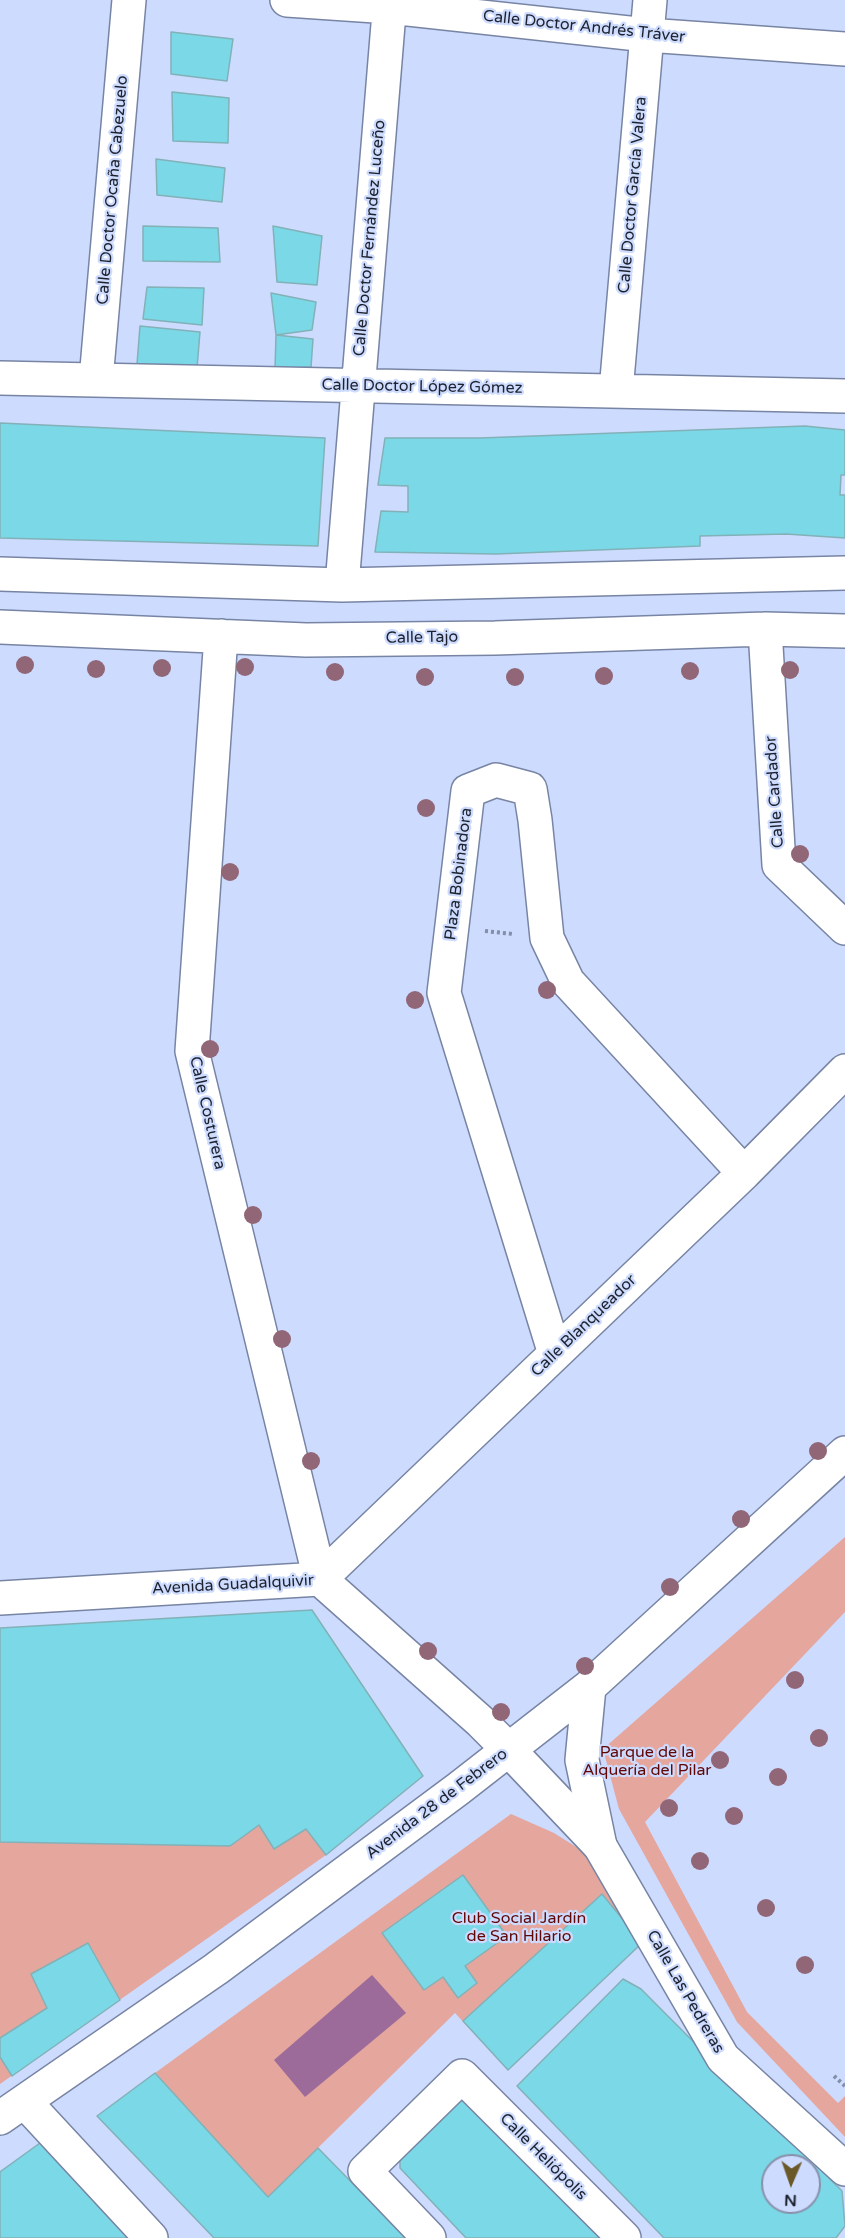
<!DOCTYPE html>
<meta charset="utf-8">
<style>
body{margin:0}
#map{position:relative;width:845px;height:2238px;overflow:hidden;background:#cddbfe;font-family:"Varela Round",sans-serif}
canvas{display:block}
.north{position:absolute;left:761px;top:2154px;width:60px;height:60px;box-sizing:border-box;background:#cddbfe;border:2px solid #8791ab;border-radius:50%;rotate:182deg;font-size:16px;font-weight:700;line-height:24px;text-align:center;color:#1d222e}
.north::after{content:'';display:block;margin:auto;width:21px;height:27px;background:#6b5827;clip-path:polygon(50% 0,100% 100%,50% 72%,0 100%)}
</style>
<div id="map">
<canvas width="845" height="2238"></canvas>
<div class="north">N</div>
</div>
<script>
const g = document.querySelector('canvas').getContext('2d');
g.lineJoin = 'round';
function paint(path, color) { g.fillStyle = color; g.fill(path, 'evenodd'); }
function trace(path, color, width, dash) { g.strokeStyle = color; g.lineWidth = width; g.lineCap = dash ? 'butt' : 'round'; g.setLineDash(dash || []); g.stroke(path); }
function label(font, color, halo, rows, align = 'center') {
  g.font = font + ' "Varela Round",sans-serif'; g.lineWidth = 4.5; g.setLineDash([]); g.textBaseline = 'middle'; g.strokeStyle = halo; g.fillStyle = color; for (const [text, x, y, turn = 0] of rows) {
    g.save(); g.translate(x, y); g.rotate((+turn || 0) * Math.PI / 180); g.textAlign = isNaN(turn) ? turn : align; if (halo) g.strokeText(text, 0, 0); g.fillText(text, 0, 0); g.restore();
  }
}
paint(new Path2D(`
 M845 1537V1612L645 1822 747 2012 838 2103 845 2096V2137L737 2022 619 1809 603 1749Z
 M511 1814 554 1833 597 1860 642 1943 508 2070 455 2013 268 2197 155 2073Z
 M259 1825 274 1849 306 1829 326 1855 0 2084V1842L229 1846Z`), '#e4a69d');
paint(new Path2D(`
 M372 1975 406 2013 305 2097 274 2060Z`), '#9c6b9a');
const building = new Path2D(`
 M171 32 233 39 227 81 171 74Z
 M172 92 229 98 228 143 173 141Z
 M156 159 225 168 222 202 157 195Z
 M143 226 218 228 220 262 143 261Z
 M273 226 322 236 317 285 277 282Z
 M147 287 204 288 202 325 143 319Z
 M271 293 316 302 312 330 276 335Z
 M140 326 200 332 197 368 137 364Z
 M276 335 313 339 311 367 275 369Z
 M0 423 325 438 318 546 0 538Z
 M805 426 845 430V475H841L840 495H845V538L786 534 700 536V546L496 554 375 552 381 511 408 512V486L378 485 385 438H480Z
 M312 1610 423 1776 326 1855 306 1829 274 1849 259 1825 230 1846 0 1842V1628Z
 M463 1875 507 1936 465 1966 477 1983 458 1998 443 1977 424 1990 382 1933Z
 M602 1894 642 1943 508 2070 463 2021Z
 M88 1943 120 2000 12 2076 0 2057V2038L47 2008 31 1974Z
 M623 1979 641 1989 842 2191 845 2226 836 2238H664L517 2086ZM773 2166H809V2202H773Z
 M155 2073 268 2197 318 2148 406 2238H214L97 2116Z
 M450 2095 472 2098 614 2238H466L400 2168V2151Z
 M40 2143 130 2238H0V2172Z`);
paint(building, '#7bd8e7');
trace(building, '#82b1b8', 1.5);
const street = new Path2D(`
 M287 0 390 7 647 35 845 49
 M0 378 845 396
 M96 380 129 0
 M616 391 650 0
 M0 574 342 585 845 573
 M342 585 390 0
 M0 627 306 640 495 638 765 629 845 631
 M765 629 779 865 845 928
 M221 636 192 1051 320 1579
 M555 1354 444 993 468 791 496 780 530 789 535 820 547 938 568 982 744 1173
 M320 1579 744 1173 845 1071
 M0 1598 320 1579 481 1722 508 1749
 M589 1687 582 1760 600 1846
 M25 2102 151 2238
 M0 2118 216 1969 458 1789 589 1687 845 1453
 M429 2238 365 2171 462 2076 624 2238`);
const secondary = new Path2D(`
 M508 1749 600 1846 723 2058 845 2169`);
trace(street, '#7784a3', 36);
trace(secondary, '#7784a3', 36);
trace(new Path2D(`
 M485 931 513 934
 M834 2076 845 2086`), '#838ea7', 4, [3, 3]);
trace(street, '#fff', 33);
trace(secondary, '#fff', 33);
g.fillStyle = '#916676';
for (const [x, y] of [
 [25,665],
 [245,667],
 [162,668],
 [96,669],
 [790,670],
 [690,671],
 [335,672],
 [604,676],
 [425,677],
 [515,677],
 [426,808],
 [800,854],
 [230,872],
 [547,990],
 [415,1000],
 [210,1049],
 [253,1215],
 [282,1339],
 [818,1451],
 [311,1461],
 [741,1519],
 [670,1587],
 [428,1651],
 [585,1666],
 [795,1680],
 [501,1712],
 [819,1738],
 [720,1760],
 [778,1777],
 [669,1808],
 [734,1816],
 [700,1861],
 [766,1908],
 [805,1965]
]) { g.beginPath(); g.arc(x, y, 9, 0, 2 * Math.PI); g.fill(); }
label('16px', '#1d222e', '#cddbfe', [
 ["Calle Doctor Andrés Tráver",584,27,6],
 ["Calle Doctor Ocaña Cabezuelo",113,190,-85],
 ["Calle Doctor García Valera",633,195,-85],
 ["Calle Doctor Fernández Luceño",370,238,-85],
 ["Calle Doctor López Gómez",422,387,1],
 ["Calle Tajo",422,638,-1],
 ["Calle Cardador",775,792,-94],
 ["Plaza Bobinadora",459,874,-83],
 ["Calle Costurera",207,1113,77],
 ["Calle Blanqueador",584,1326,-44],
 ["Avenida Guadalquivir",233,1585,-3],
 ["Avenida 28 de Febrero",437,1804,-37],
 ["Calle Las Pedreras",685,1992,60],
 ["Calle Heliópolis",543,2157,45]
]);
label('16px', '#600706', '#cddbfe', [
 ["Parque de la",647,1753],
 ["Alquería del Pilar",647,1771],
 ["Club Social Jardín",519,1919],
 ["de San Hilario",519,1937]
]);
</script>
